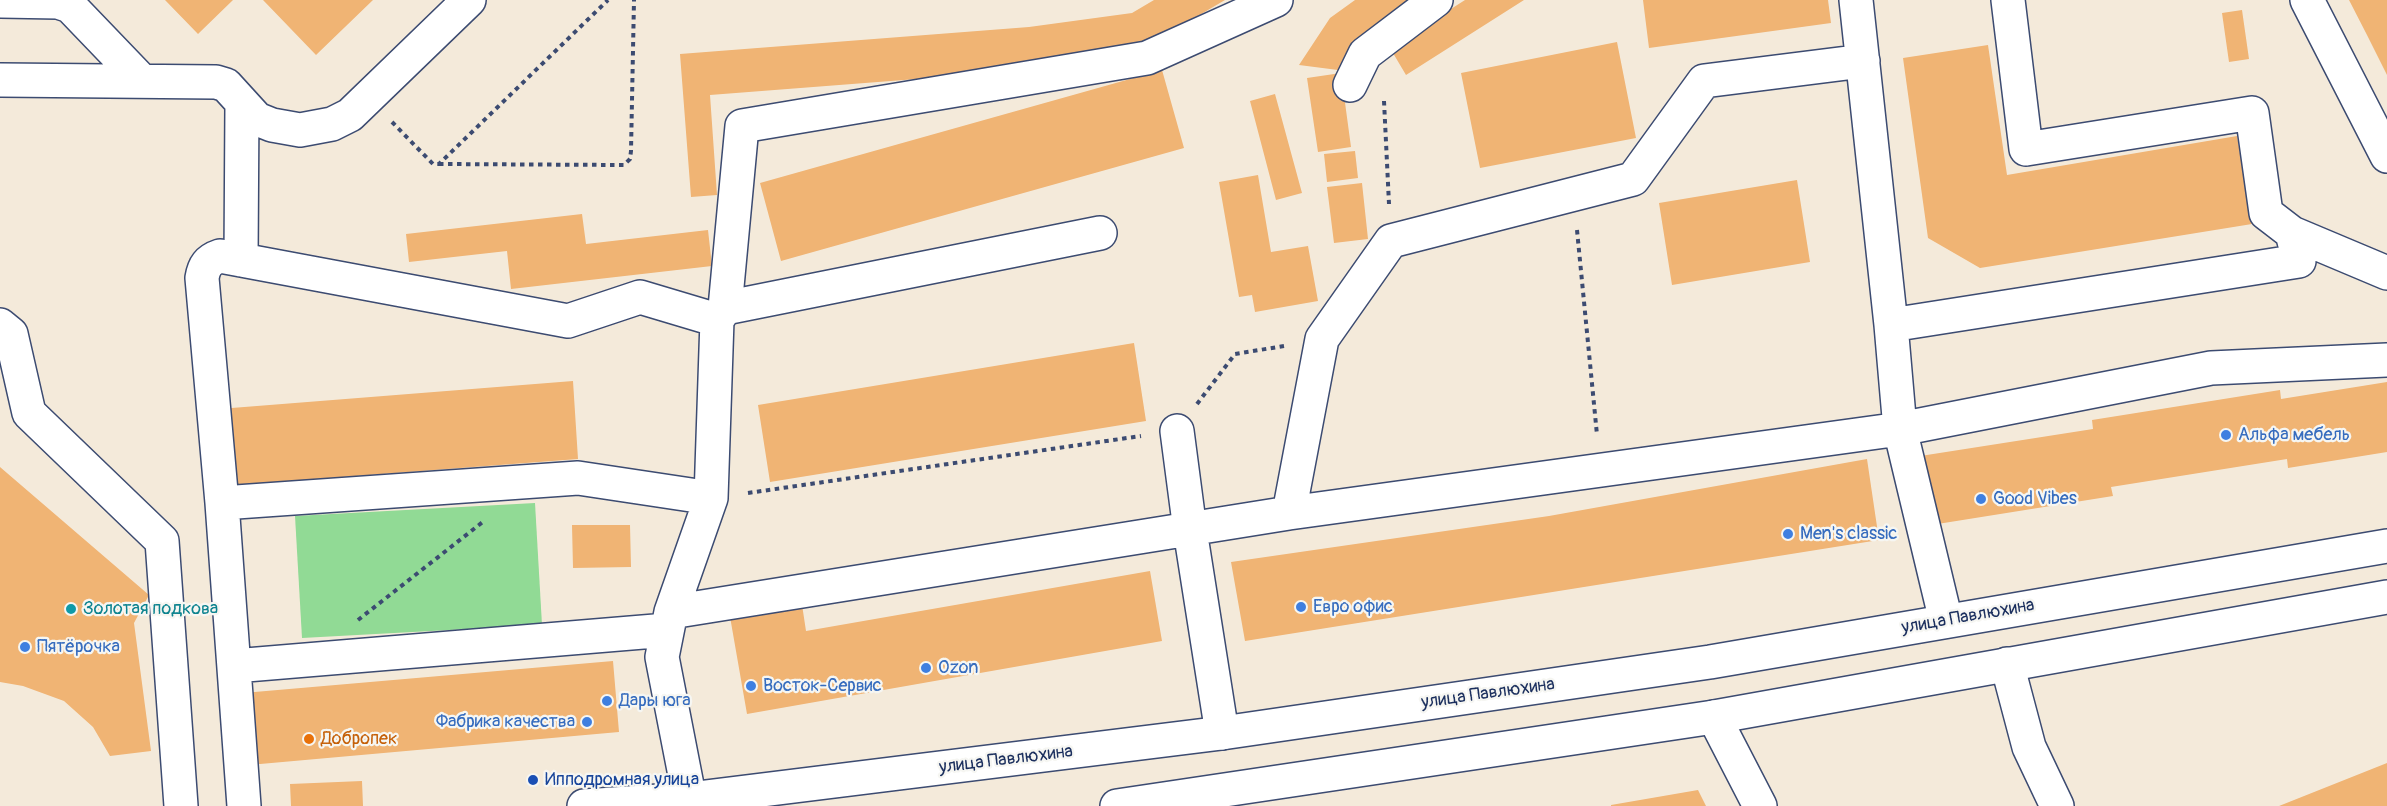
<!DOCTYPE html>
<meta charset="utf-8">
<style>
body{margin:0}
canvas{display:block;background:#f4eada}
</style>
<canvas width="2387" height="806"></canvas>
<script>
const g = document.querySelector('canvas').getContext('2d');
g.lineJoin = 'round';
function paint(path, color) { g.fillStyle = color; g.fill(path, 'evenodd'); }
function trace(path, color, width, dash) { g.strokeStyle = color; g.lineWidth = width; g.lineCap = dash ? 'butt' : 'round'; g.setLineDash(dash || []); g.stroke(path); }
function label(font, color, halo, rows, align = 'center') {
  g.font = font + ' Pangolin,sans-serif'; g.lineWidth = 4.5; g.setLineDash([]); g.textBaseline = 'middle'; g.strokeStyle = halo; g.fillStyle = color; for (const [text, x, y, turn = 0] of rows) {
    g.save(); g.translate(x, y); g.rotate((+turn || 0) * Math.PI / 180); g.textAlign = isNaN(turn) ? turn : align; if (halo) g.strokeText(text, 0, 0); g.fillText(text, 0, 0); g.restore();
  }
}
paint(new Path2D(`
 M535 503 542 625 302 638 295 516Z`), '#91da95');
paint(new Path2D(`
 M165 0H233L198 34Z
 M263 0H373L316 55Z
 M1154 0H1225L1145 47 1033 70 710 95 717 195 691 197 680 54 1029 27 1132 13Z
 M1355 0H1412L1364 37 1338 70 1299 65 1330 18Z
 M1465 0H1524L1406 75 1390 48Z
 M1643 0H1828L1831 23 1649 48Z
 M2349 0H2387V75L2367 35Z
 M2242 10 2249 59 2229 62 2222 13Z
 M1617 42 1636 138 1480 168 1461 73Z
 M1988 45 2007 175 2237 136 2252 224 1980 268 1928 238 1903 58Z
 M1162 70 1184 148 781 261 760 183Z
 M1341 73 1351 147 1318 152 1307 78Z
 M1275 94 1302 193 1276 200 1250 101Z
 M1355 151 1358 178 1327 182 1324 154Z
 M1258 175 1271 252 1308 246 1318 301 1255 312 1252 295 1239 297 1219 182Z
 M1797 180 1810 262 1672 285 1659 203Z
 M1362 183 1368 239 1334 243 1327 187Z
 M582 214 586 244 708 230 712 266 511 289 507 251 409 262 406 234Z
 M1134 343 1146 421 770 482 758 405Z
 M573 381 578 459 225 486 219 409Z
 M2387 382V452L2288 468 2287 459 2111 487 2113 496 1925 526 1914 457 2093 429 2092 420 2136 413 2280 390 2281 399Z
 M1867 459 1879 540 1245 641 1231 562 1549 516Z
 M0 467 149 595 134 623 151 751 110 756 93 727 64 701 23 686 0 682Z
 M572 525H630L631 567 573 568Z
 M1150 571 1162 641 747 714 729 611 801 598 806 631Z
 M613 661 619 732 249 765 243 693Z
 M2387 763V806H2279Z
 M362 781 363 806H291L290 784Z
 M1698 790 1706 806H1611V805Z`), '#f0b474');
const minor = new Path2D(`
 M1856 0 1891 325 2299 261 2292 233
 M2008 0 2026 149 2252 113 2266 213 2292 233 2387 273
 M2307 0 2387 156
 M0 1 58 2 70 6 142 81
 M1863 61 1704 81 1633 179 1391 241 1322 339 1289 513 1900 429 2211 368 2387 360
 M0 80 216 82 226 85 257 119 272 125 300 130 332 124 350 115 469 0
 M1350 85 1365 54 1436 0
 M241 260 242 103
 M725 308 742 126 1147 58 1276 0
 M0 325 11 334 29 413 162 541 181 806
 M1891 325 1900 429 1946 621
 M1177 431 1190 530 1222 733
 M222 503 202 278C204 266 208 260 220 256L568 321 640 297 717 320
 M671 612 1289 513
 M2007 664 2029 747 2057 806
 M234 666 667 630
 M1714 717 1760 806
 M244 806 222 503 578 478 711 498
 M691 806 662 657 671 612 711 498 717 320 725 308 1100 233`);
const major = new Path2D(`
 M584 806 689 799 1222 733 1710 662 2387 546
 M1117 806 1714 717 2387 597`);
trace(minor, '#3c4b71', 36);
trace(major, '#3c4b71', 36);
trace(new Path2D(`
 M1384 101 1389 204
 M392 122 433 164H439L608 0
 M439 164 624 165 630 159 631 151 634 0
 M1577 230 1597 435
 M1197 404 1235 354 1284 346
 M748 493 1141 436
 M358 620 484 521`), '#3c4b71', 4, [4.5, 4.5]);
trace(minor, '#fff', 33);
trace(major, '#fff', 33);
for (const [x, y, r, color] of [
 [2226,435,6,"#3f7fe0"],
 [1981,499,6,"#3f7fe0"],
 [1788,534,6,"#3f7fe0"],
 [1301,607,6,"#3f7fe0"],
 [71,609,6,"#0f9aa8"],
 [25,647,6,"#3f7fe0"],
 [926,668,6,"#3f7fe0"],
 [751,686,6,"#3f7fe0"],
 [607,701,6,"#3f7fe0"],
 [587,722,6,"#3f7fe0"],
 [309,739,6,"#e8710a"],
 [533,780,6,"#1a4fb4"]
]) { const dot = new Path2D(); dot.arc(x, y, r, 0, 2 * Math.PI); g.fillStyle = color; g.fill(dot); trace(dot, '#f6f6f2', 2); }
label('18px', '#366cbe', '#f6f6f2', [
 ["Альфа мебель",2238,435],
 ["Good Vibes",1993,499],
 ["Men's classic",1800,534],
 ["Евро офис",1313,607],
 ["Пятёрочка",37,647],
 ["Ozon",938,668],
 ["Восток-Сервис",763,686],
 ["Дары юга",619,701],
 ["Фабрика качества",575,722,"right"]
], 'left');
label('18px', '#0d838f', '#f6f6f2', [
 ["Золотая подкова",83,609]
], 'left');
label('18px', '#1b2f5e', '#f6f6f2', [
 ["улица Павлюхина",1968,617,-10],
 ["улица Павлюхина",1488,694,-8],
 ["улица Павлюхина",1006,760,-7]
]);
label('18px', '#c56008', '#f6f6f2', [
 ["Добропек",321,739]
], 'left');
label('18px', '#164399', '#f6f6f2', [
 ["Ипподромная улица",545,780]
], 'left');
</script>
